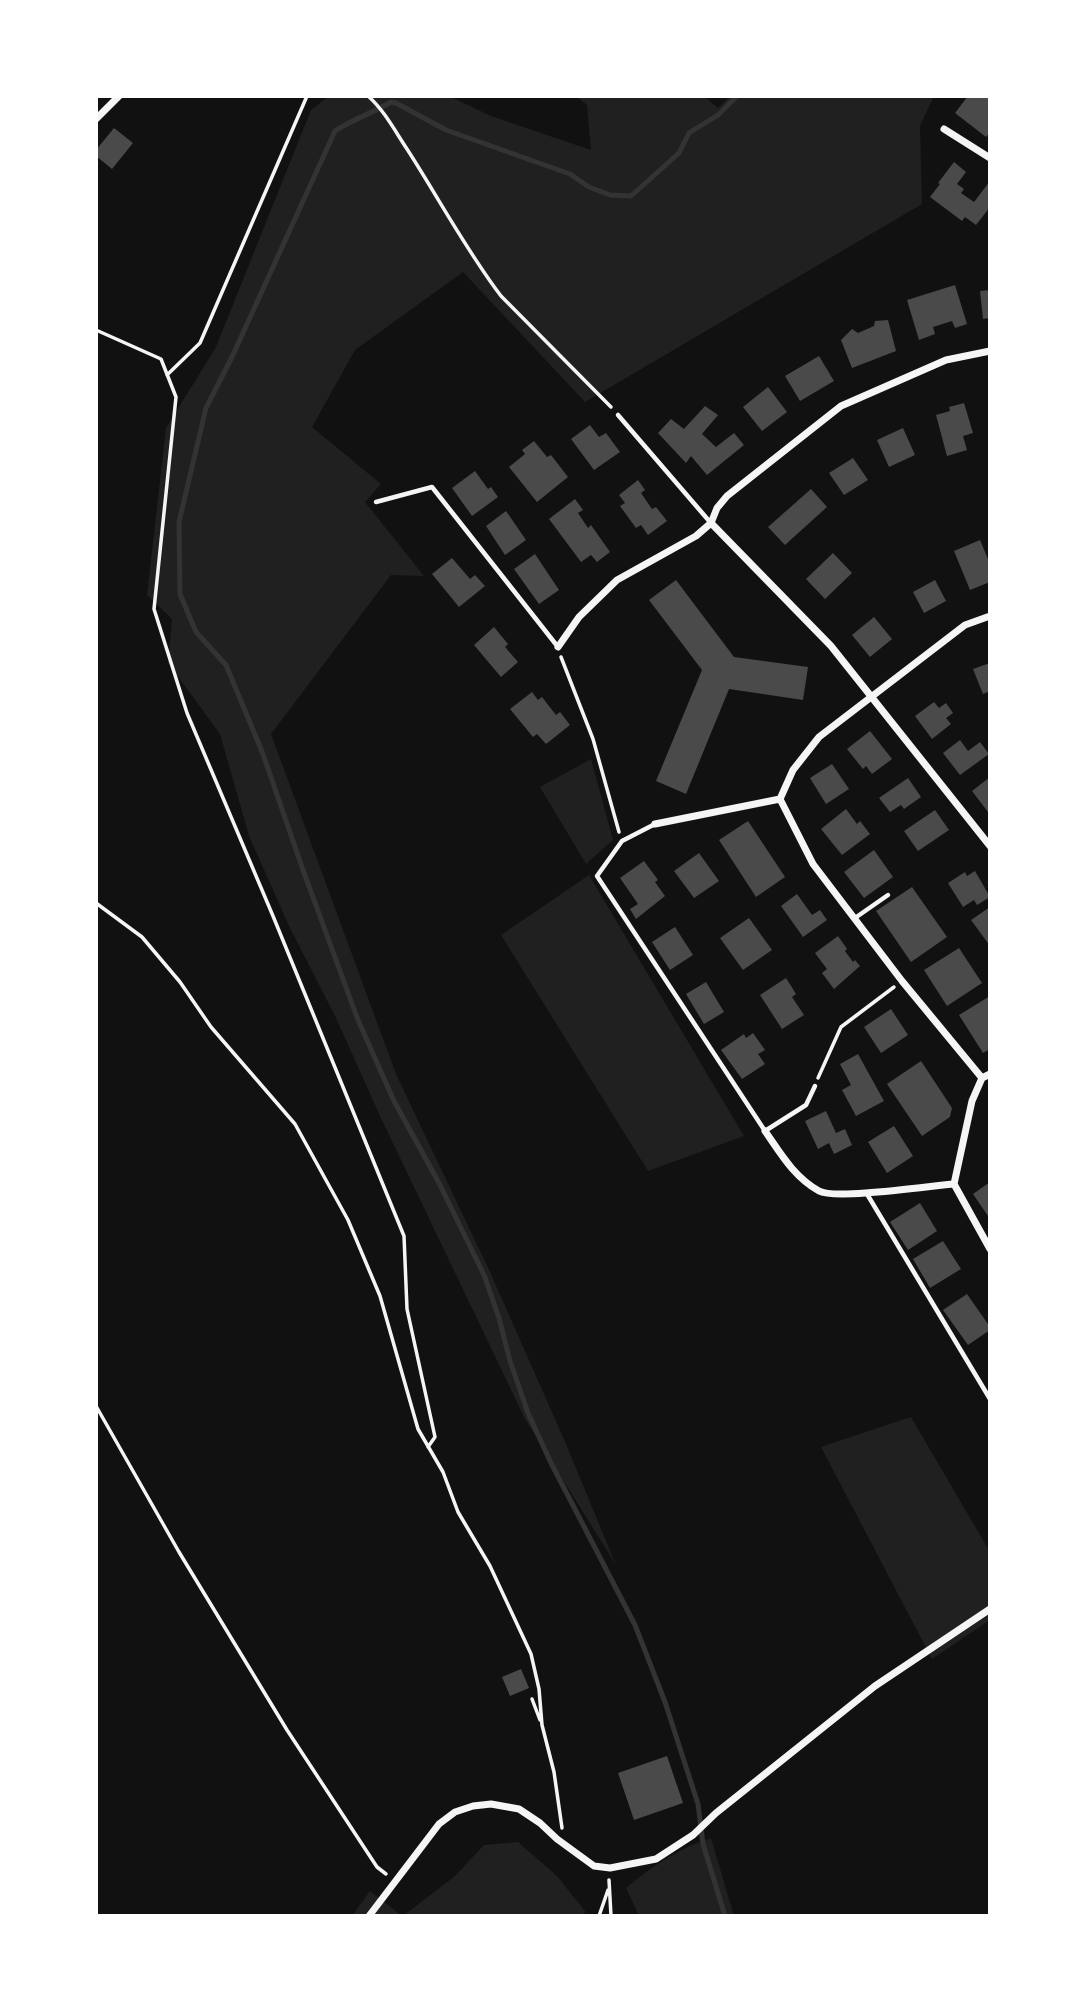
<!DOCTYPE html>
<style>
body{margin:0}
#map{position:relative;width:1086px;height:2012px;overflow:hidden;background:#111;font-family:Montserrat,sans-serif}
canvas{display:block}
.frame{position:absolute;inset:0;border:98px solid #fff;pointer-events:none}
</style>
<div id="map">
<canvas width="1086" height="2012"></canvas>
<div class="frame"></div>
</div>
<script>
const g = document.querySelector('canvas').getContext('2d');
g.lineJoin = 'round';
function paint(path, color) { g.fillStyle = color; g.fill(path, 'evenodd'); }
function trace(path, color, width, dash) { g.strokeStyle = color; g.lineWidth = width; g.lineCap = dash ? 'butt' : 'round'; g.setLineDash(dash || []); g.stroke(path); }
paint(new Path2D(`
 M329 96H449L491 116 591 150 587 105 576 96H704L718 108 730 96H934L920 126 922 204 585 402 463 272 355 350 312 427 381 484 365 502 424 576 391 575 271 734 396 1074 490 1272 563 1437 616 1565 525 1419 380 1116 336 1018 289 926 249 836 220 734 168 663 172 619 147 595 166 428 216 347 311 110Z
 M591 759 613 840 586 864 540 787Z
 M589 875 744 1136 648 1171 501 935Z
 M911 1417 990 1552V1620L932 1659 821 1447Z
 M711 1838 734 1916H639L626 1888C651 1867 679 1848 711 1838Z
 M518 1842 557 1876 585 1911 584 1916H403L455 1876 484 1845Z
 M370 1891 402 1916H352Z`), '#202020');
trace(new Path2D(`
 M725 1916 703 1844 698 1804 665 1702 635 1625 551 1463 528 1413 510 1361 499 1318 484 1275 439 1183 394 1101 358 1020 303 870 263 754 226 665 196 632 180 594 179 522 206 408 232 357 335 131C353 119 373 113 391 102L396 103 446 130 570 174 589 187 610 195 631 196 679 153 689 133 718 115 737 96`), '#333', 5);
paint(new Path2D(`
 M968 96H990V132L986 137 955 113Z
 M114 128 133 143 112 169 96 156V150Z
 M954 162 966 172 957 184 964 189 961 193 974 202 990 181V207L976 225 965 217 962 221 930 197 940 184 938 183Z
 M955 285 967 324 955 328 952 321 933 327 935 334 919 340 907 300Z
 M990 290V318L983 319 980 291Z
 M888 320 896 351 852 368 841 340 852 329 858 333 874 326 875 321Z
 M819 356 834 381 800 401 785 376Z
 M768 387 787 412 762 431 743 407Z
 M964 403 973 433 963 436 967 450 947 456 936 415 950 411 949 407Z
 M705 406 718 415 702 434 716 447 734 433 744 445 707 475 691 456 686 463 658 433 671 419 684 429Z
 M590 425 599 437 606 433 620 452 594 470 571 439Z
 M903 428 915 455 889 467 877 440Z
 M534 441 547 457 551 455 568 477 537 502 509 467 525 454 522 450Z
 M853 458 868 480 844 495 829 473Z
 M475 471 488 489 491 487 498 497 472 516 452 488Z
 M638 480 645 490 641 493 652 509 656 507 667 521 648 535 641 525 636 528 620 506 625 503 619 495Z
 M811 489 827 507 785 545 768 527Z
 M575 499 583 510 578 513 588 528 591 525 610 552 597 562 591 555 581 562 549 519Z
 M506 511 526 540 505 555 486 526Z
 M980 540 990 564V582L970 590 954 551Z
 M833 553 852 573 825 599 806 579Z
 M535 554 559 590 539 604 514 569Z
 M452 558 470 579 475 575 485 586 459 607 432 574Z
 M676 580 734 657 808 667 803 700 729 689 686 794 656 781 702 670 649 600Z
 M935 580 946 601 924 613 913 592Z
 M874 617 892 639 870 657 852 635Z
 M494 627 508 644 505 647 518 662 501 677 474 645Z
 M990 663V691L983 694 973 669Z
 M532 692 538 700 542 697 556 715 560 712 570 725 546 744 537 734 533 737 510 709Z
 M934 702 939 708 946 703 953 713 946 718 951 724 932 739 915 716Z
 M870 731 892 759 872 774 866 766 863 769 847 749Z
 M960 740 968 751 980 742 989 754 960 775 943 753Z
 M832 764 849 789 826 804 810 778Z
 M990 777V810L988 812 972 791Z
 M908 778 921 797 904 809 901 805 890 812 879 798Z
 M846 809 857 824 860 821 870 834 842 855 821 829Z
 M935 810 949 830 918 851 904 831Z
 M748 821 785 877 756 897 719 840Z
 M874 850 893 877 864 898 844 872Z
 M699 853 719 881 694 898 674 871Z
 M644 861 658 880 655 882 665 896 636 919 630 909 638 904 620 878Z
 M975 871 990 897 977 905 974 900 963 907 948 883 965 872 967 876Z
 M912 887 947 937 911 962 876 911Z
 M797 894 812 915 820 910 827 920 803 937 781 906Z
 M990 907V946L971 920Z
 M749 918 772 950 743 970 720 938Z
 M675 927 693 955 670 970 652 942Z
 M838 936 847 949 845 951 853 962 855 960 860 966 834 989 822 973 827 969 815 953Z
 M959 948 982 983 947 1006 924 970Z
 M786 978 796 994 792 997 804 1015 782 1029 760 995Z
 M706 982 724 1012 704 1024 686 994Z
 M990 996V1049L983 1053 959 1015Z
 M891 1009 908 1035 881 1053 864 1027Z
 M753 1033 765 1050 758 1054 765 1064 742 1079 721 1050 744 1034 746 1038Z
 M858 1054 884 1101 856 1116 842 1090 851 1085 840 1064Z
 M921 1061 952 1108 950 1117 922 1136 887 1084Z
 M826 1111 836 1133 845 1129 852 1145 834 1154 829 1143 818 1149 805 1121Z
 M894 1126 913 1156 887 1173 868 1142Z
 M990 1182V1219L973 1194Z
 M920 1203 937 1231 908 1250 890 1222Z
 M943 1241 961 1269 930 1288 913 1259Z
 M967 1294 990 1327V1330L968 1345 943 1310Z
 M521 1669 529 1688 510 1696 502 1677Z
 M667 1756 683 1803 634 1820 618 1773Z`), '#4a4a4a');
trace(new Path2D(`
 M368 96C384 110 395 131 407 149 438 197 466 250 501 296L611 407
 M96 330 161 359 176 397 154 609 187 713 273 916 404 1236 407 1309 435 1437 428 1447
 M167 375 200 343 307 96
 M561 657 593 739 619 832
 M96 903 142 937 180 982 211 1027 295 1124 348 1220 380 1296 418 1429 443 1472 458 1512 490 1566 531 1654 539 1689 542 1725 554 1772 562 1828
 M818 1078 841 1027 894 987
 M96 1406 179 1552 287 1730 377 1867 386 1874
 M532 1699 540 1720
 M609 1880 611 1916
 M599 1916 608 1890`), '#f5f5f5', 3.5);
trace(new Path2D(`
 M618 415 710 522
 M376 502 432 487 558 647
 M655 824 622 841 597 876 765 1131 806 1105 815 1086
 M855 918 888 895
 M867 1194 990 1399`), '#f5f5f5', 4.5);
trace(new Path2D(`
 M96 119 119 96
 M944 129 990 158
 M711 523 831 646 990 846
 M558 647 579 617 617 580 696 536 711 523 717 508 727 496 841 406 946 360 990 351
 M655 824 780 799
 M990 1074 982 1078 972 1101 954 1184 990 1249
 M982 1078 902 981 813 864 780 799 793 770 819 737 965 625 990 616
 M765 1131C781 1154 794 1177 819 1191 835 1200 930 1186 954 1184
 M369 1916 439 1824 455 1812 473 1806 491 1804 519 1809 540 1823 557 1839 594 1866 610 1868 656 1859 693 1835 716 1813 875 1686 990 1609`), '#f5f5f5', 7);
</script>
